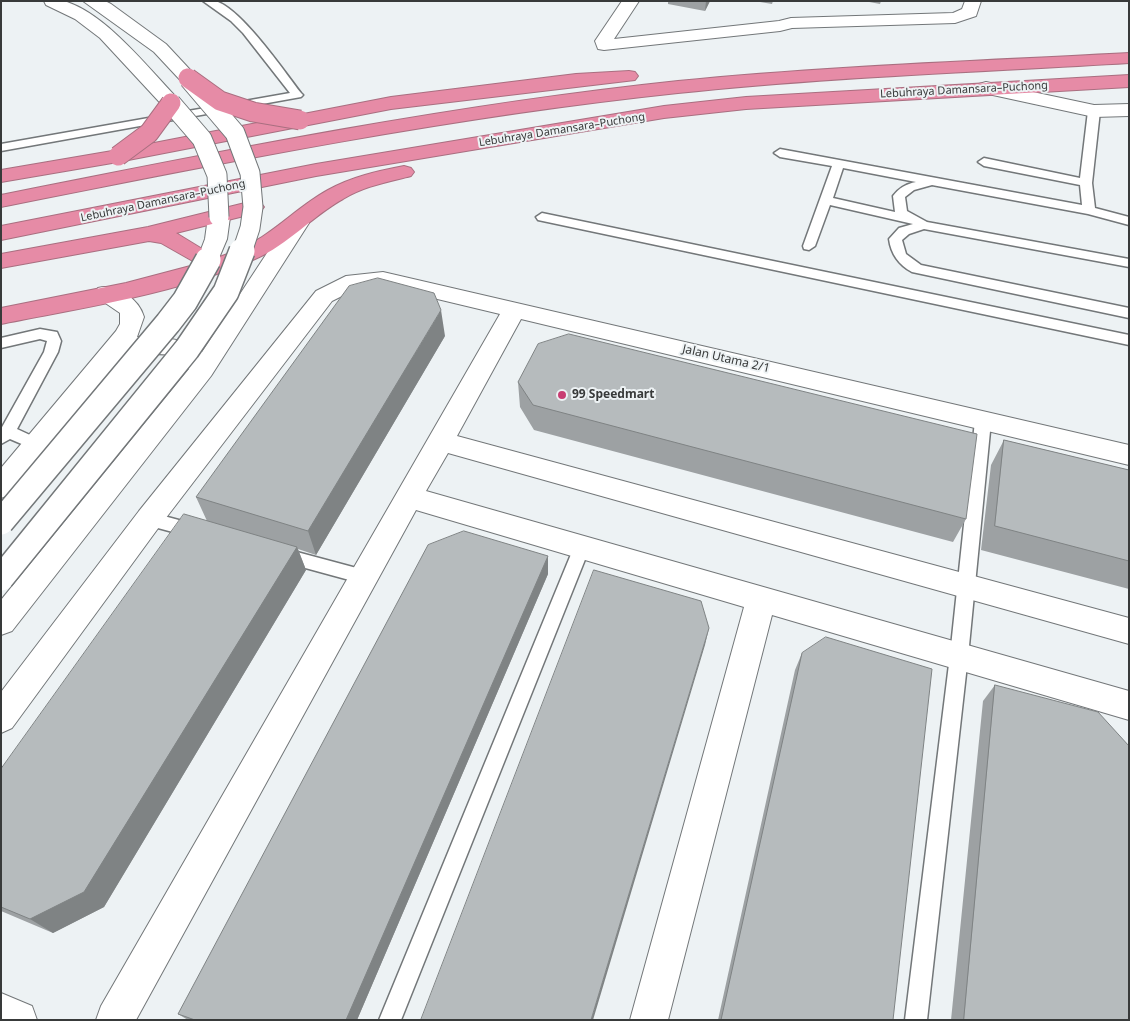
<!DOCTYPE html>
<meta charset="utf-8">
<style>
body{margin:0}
#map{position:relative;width:1130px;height:1021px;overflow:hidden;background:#edf2f4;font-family:"Noto Sans",sans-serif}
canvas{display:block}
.frame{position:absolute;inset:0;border:2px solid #383a3a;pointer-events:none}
</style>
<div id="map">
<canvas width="1130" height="1021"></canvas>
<div class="frame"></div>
</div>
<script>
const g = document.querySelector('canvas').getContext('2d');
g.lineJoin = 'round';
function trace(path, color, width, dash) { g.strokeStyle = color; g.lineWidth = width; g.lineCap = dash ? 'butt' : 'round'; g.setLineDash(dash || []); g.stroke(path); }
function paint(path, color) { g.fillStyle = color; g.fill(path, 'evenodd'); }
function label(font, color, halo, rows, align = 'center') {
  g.font = font + ' "Noto Sans",sans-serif'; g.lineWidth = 4; g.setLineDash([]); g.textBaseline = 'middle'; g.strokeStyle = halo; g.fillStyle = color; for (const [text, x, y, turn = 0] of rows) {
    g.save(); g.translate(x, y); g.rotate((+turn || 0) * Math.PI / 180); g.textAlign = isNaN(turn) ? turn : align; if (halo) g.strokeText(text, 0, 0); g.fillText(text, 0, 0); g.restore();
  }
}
const lane = new Path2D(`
 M203 1C207 1 212 0 215 1 241 8 284 71 301 93L303 95 301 97 1 151V144L290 93 243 33 231 21Z
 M1094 108 1100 111 1092 183 1095 208 1129 217V225L1088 214 932 185 914 190 905 197 907 211 927 222 1129 259V267L924 229 909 234 902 240 906 254 921 265 1129 308V318L912 272C899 265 891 254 889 239L899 228 913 224 830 205 815 246 809 250 804 249 803 246 832 166 780 157 774 153 780 149 1082 205 1080 185 984 166 978 162 984 158 1080 178 1088 111ZM843 168 916 182C906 184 899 188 893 196L895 212 833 198Z
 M542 213 1129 335V345L538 220 536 217Z
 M40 329 57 332 61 341 58 352 17 429 43 441 46 445 43 449 38 451 10 439 1 444V429L44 352 47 341 40 339 1 348V338Z
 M983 415 988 417 991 421 968 656 927 1020H905L950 656 975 421 978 417Z
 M149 512 201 526 203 531 201 536 195 538 143 524 141 519 143 514Z
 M582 540 588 542 590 547 401 1020H379L574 547 576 542Z
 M282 548 364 570 370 572 373 577 370 582 364 584 276 560 274 555 276 550Z`);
const street = new Path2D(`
 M622 1H639L614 39 779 21 791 18 953 13 962 9 965 1H981L976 16 955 23 792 28 780 31 604 50 598 49 595 41Z
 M986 82 1094 105 1129 104V116L1094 117 979 92 977 88 979 84Z
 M383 272 1129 445V465L521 319 457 436 1129 618V644L448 453 426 491 1129 691V720L772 615 668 1020H630L744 607 416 510 136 1020H96L101 1006 500 314 383 286 358 288 332 301 159 527 12 728 1 733V692L139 511 316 291 346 276Z
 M1 993 32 1006 37 1020H1Z`);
const secondary = new Path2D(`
 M44 1C51 1 60 0 67 2 107 15 149 69 178 99L180 103 178 107 171 109 164 107 100 38 75 19 46 5Z
 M83 1H105L111 4 166 44 194 74 197 78 194 82 188 83 182 82 154 52Z
 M219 210 227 212 230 217 227 239 216 265 208 267 200 265 197 260 205 239 208 217 211 212Z
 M298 216 306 218 309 223 211 376 12 631 1 635V600L189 369C172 345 148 358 125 355L11 494 1 498V468L116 331 120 324V313L98 298 95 293 98 288C116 283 139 299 144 317L137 337C158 336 184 338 202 352L290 218Z`);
const highway = new Path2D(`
 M1129 53V63C979 72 827 77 678 93 450 117 226 162 1 207V195C226 150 450 105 678 81 828 66 979 61 1129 53Z
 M629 71 635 72 638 76 635 80 391 109 118 162 1 182V170L118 150 391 97 576 74Z
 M1129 75V87L746 109 664 118 316 176 1 240V226L316 164 664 106 746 97Z
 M404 166 411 168 414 172 411 176C388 182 364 186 343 199 312 216 288 245 255 259 176 294 86 307 1 324V308L126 283 198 264 161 243 149 241 1 268V254L148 227 253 201 260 202 264 207 260 212 176 233 217 258C233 252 248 246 262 237 285 222 304 203 328 190 351 177 378 171 404 166Z`);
trace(lane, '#737779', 3);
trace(street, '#737779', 2);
trace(secondary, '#737779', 2);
trace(highway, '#a96f80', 2);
paint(lane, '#fff');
paint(street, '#fff');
paint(secondary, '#fff');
paint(highway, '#e68ba6');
const secondaryBridgeFar1 = new Path2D(`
 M189 79 235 133 250 173 253 207 250 228 242 252
 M171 103 202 139 217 175 219 217`);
const secondaryBridge = new Path2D(`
 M1 522 168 323 185 301 208 260
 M1 578 187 349 226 292 242 251`);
const highwayBridge = new Path2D(`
 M188 78 220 101 253 112 300 120
 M118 156 149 133 171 103`);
trace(secondaryBridgeFar1, '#737779', 21, []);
trace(secondaryBridge, '#737779', 28, []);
trace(highwayBridge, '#a96f80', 21, []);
trace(secondaryBridgeFar1, '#fff', 19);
trace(secondaryBridge, '#fff', 25);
trace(highwayBridge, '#e68ba6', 19);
paint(new Path2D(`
 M668 1H710L705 11 668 4Z
 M754 1H773L772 4Z
 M864 1H881L880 4Z
 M445 336 316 555 298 549 306 570 104 907 53 933 1 911V769L207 521 196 497Z
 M518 382 966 519 953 542 534 430 520 407Z
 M1004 440 1129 470V589L981 550 991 465Z
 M548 556V574L357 1020H188L178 1014Z
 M802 653 893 1020H718L795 670Z
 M995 685 1129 1020H951L983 701Z`), '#9da1a3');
paint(new Path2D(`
 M706 1H710L705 11Z
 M441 310 445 336 316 555 308 531Z
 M297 547 306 570 104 907 53 933 30 919Z
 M548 556V574L357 1020H346Z
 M709 628 705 645 593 1020H591Z`), '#7f8384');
const building = new Path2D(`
 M378 278 434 293 441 310 308 531 196 497 349 286Z
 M569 334 977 434 966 519 533 405 518 382 538 344Z
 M1004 440 1129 470V561L995 526Z
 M184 514 297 547 84 892 30 919 1 907V769Z
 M464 531 548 556 346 1020H195L178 1014 428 545Z
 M594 570 701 601 709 628 591 1020H421Z
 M826 637 932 669 893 1020H721L802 653Z
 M995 685 1098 712 1129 746V1020H964Z`);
paint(building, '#b6bbbd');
trace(building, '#7f8384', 1);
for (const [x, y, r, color] of [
 [562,395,5,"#c83d72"]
]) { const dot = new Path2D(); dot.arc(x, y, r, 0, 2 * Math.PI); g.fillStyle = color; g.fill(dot); trace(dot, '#edf2f4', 2); }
label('11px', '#383a3a', '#edf2f4', [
 ["Lebuhraya Damansara–Puchong",964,90,-3],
 ["Lebuhraya Damansara–Puchong",562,130,-9],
 ["Lebuhraya Damansara–Puchong",163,201,-12]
]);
label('12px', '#383a3a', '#edf2f4', [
 ["Jalan Utama 2/1",726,359,13]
]);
label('bold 12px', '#383a3a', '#edf2f4', [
 ["99 Speedmart",572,395]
], 'left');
</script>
